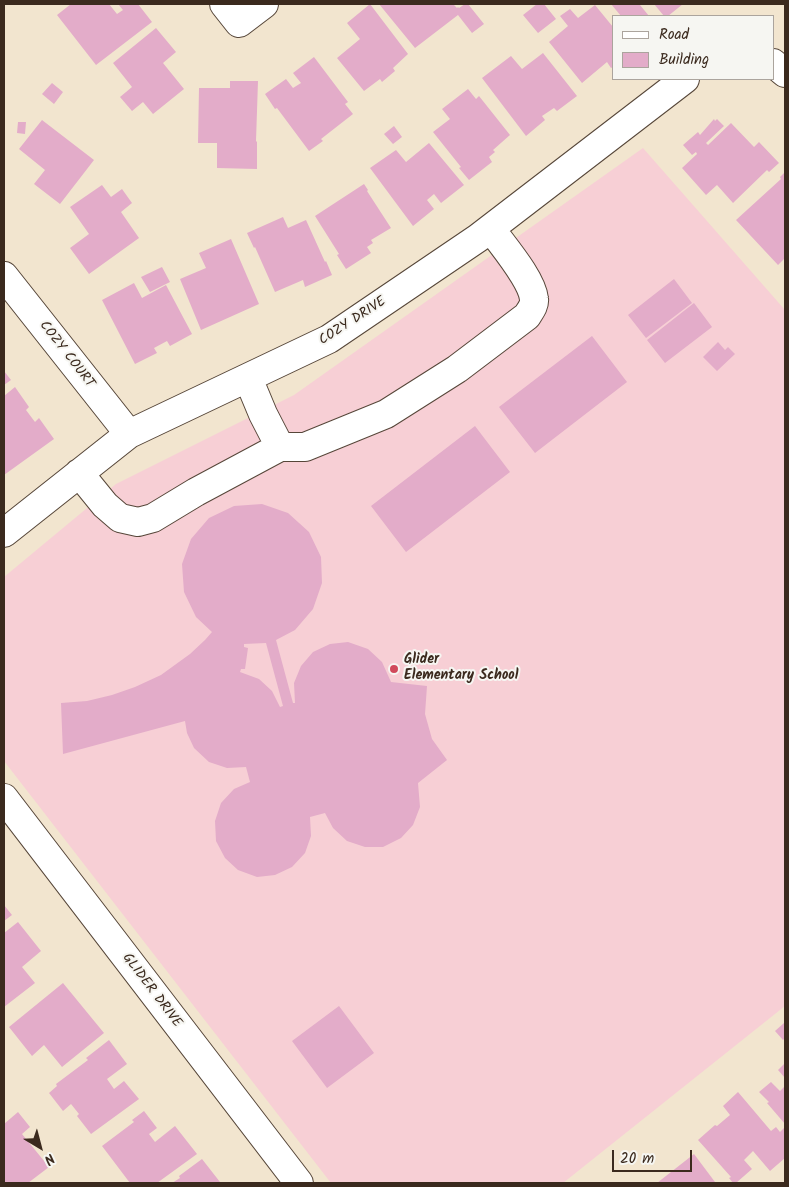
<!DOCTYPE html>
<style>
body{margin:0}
#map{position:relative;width:789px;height:1187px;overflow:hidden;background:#f2e5cf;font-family:Kalam,sans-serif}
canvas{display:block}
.frame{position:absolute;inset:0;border:5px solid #3b2a1e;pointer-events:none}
.legend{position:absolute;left:612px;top:15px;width:162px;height:65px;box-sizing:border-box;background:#f6f6f2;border:1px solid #aba49d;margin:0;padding:6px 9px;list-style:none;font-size:15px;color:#3b2a1e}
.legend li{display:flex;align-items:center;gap:10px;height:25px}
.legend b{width:25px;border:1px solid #aba49d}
.north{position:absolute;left:15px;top:1122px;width:50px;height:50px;-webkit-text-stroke:4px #f6f6f2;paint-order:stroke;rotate:143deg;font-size:14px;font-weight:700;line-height:20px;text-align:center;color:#3b2a1e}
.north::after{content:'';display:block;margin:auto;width:18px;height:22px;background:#3b2a1e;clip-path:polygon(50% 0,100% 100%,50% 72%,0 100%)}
.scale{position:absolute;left:612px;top:1150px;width:80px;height:22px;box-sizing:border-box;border:2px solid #3b2a1e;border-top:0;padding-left:6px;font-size:15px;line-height:18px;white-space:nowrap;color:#3b2a1e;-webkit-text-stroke:4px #f6f6f2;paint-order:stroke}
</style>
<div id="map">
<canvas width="789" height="1187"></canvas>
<div class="frame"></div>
<ul class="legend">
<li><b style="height:6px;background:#fff"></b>Road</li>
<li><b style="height:14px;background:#e3acc9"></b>Building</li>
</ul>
<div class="north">N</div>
<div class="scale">20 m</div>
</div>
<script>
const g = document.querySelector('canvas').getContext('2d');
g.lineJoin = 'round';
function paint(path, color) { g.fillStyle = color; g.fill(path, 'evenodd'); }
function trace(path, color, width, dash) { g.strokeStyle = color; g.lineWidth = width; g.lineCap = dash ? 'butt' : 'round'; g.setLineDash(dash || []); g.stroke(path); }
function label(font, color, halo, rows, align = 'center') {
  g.font = font + ' Kalam,sans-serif'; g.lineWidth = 4; g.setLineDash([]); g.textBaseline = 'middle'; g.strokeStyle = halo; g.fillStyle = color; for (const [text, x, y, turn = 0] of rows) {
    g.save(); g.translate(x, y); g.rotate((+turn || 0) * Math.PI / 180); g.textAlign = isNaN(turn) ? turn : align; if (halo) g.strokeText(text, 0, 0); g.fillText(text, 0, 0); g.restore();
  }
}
paint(new Path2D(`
 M643 148 785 310V1006L563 1183H331L4 761V577L116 484 294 395Z`), '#f7cfd5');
paint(new Path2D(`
 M71 4H109L117 14 123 10 118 4H138L152 22 96 65 57 15Z
 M370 4 408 54 393 68 395 71 382 82 380 79 364 91 337 58 360 39 347 23Z
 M379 4H453L457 8 458 7 459 8 465 4H468L484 24 472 33 458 15 415 48Z
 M537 4H544L556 19 538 33 523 15Z
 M611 4H641L640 5 649 16H621Z
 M654 4H683L668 16H664Z
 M595 5 613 27V67L611 68 607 62 582 83 549 42 568 26 560 16 570 9 578 18Z
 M156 28 176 52 163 63 184 89 153 114 143 102 132 111 120 97 132 87 113 63Z
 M543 53 577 96 557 111 554 108 542 116 545 120 526 136 482 78 511 56 522 69Z
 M314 57 348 102 345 104 353 114 321 139 323 141 309 151 277 108 275 109 265 94 286 79 293 88 301 83 293 73Z
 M230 81H258L256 141 257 142V169L217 168V143H198L199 88H230Z
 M52 83 63 92 54 104 42 94Z
 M468 89 476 99 479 96 510 135 493 150 495 152 489 157 492 162 469 180 459 168 461 167 433 132 450 119 442 109Z
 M714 119 715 121 717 119 724 126 706 143 708 145 731 123 754 147 759 142 779 163 769 172 767 170 733 203 717 185 706 195 682 168 697 154 696 152 692 155 683 145 698 132 700 135Z
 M42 120 94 160 60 204 34 184 45 170 19 149Z
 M18 122H26L25 134 17 133Z
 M394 126 402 137 393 144 384 134Z
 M429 143 464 185 441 203 434 194 427 200 434 209 413 226 370 168 396 150 406 162Z
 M785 172V258L778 265 736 220 781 179 780 177Z
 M364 184 368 190 367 191 391 228 371 240 373 243 367 247 371 253 346 269 337 255 339 254 315 216Z
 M102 185 111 197 122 189 132 203 121 212 139 238 89 274 70 248 89 234 70 207Z
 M283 217 288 228 306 220 325 262 326 261 332 275 305 287 303 280 275 292 255 247 254 248 247 233Z
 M231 239 259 304 201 330 180 279 206 268 199 253Z
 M162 267 170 282 150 292 141 277Z
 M674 279 692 303 646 338 628 315Z
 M134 283 142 298 166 285 192 334 170 346 167 341 154 348 157 353 135 364 102 300Z
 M694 303 712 327 665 363 647 340Z
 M592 336 627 382 535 453 499 407Z
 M718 342 725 350 728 347 735 354 717 371 703 357Z
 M4 371 11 380 4 385Z
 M15 387 29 407 26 410 35 422 39 418 54 439 4 475V396Z
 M475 426 510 472 406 552 371 506Z
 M262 504 288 513 309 532 321 557 322 583 313 609 295 630 276 640 293 703H295L294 683 301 666 313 652 330 644 348 642 368 649 382 662 391 682 427 686 425 714 432 739 447 760 418 783 420 807 413 825 401 838 383 847H365L347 841 333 828 325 813 310 817 311 836 305 853 292 867 275 875 257 877 238 870 225 858 216 841 215 821 221 803 234 789 250 782 246 767 227 768 209 762 194 748 187 733 185 721 63 754 61 703 87 701 112 695 135 687 161 675 190 654 205 640 212 632 196 617 184 592 182 564 191 539 209 518 234 506ZM266 643 283 706 280 707 272 691 259 679 240 672 241 669H245L248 648 244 647V644Z
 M4 905 12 915 4 921Z
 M18 922 41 951 22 967 35 983 4 1007V933Z
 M63 983 104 1033 62 1067 44 1045 32 1056 9 1027Z
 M339 1006 374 1053 327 1088 292 1041Z
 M784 1023 785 1024V1038L783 1040 775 1031Z
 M109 1040 127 1064 107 1079 114 1089 124 1081 139 1099 91 1134 77 1116 79 1114 71 1104 63 1111 49 1093 57 1086 56 1084 88 1060 86 1058Z
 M785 1063V1078L778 1070Z
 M771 1082 780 1091 785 1086V1124L767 1103 769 1102 759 1092Z
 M738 1092 771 1131 776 1127 780 1132 784 1128 785 1129V1158L770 1171 753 1151 744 1160 752 1169 736 1183H733L729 1178 731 1177 698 1140 715 1125 717 1126 730 1115 723 1106Z
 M144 1111 157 1128 149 1134 155 1142 175 1126 197 1154 157 1183H130L102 1146 134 1122 132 1120Z
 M18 1112 30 1127 22 1134 49 1167 28 1183H4V1124Z
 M694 1154 715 1182 714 1183H657Z
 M202 1159 220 1182 172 1183 180 1178 179 1176Z`), '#e3acc9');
const minor = new Path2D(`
 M224 4 239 23 264 4
 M773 63 785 73
 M4 276 129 434
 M248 378 263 414 280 447H305L386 414 457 369 527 316C530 311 535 305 534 299 532 279 503 246 491 229
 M79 473 105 505 120 518 138 522 153 518 196 492 280 447
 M4 533 129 434 329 339 478 238 685 79
 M4 798 299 1183`);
trace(minor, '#564639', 30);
trace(minor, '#fff', 28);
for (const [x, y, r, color] of [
 [394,669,5,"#d1495b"]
]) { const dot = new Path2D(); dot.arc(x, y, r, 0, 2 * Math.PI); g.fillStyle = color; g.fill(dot); trace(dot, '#f6f6f2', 2); }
label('14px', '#3b2a1e', '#f6f6f2', [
 ["COZY DRIVE",353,322,-33],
 ["COZY COURT",66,355,52],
 ["GLIDER DRIVE",151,991,53]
]);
label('bold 14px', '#3b2a1e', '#f6f6f2', [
 ["Glider",404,661],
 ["Elementary School",404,677]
], 'left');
</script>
